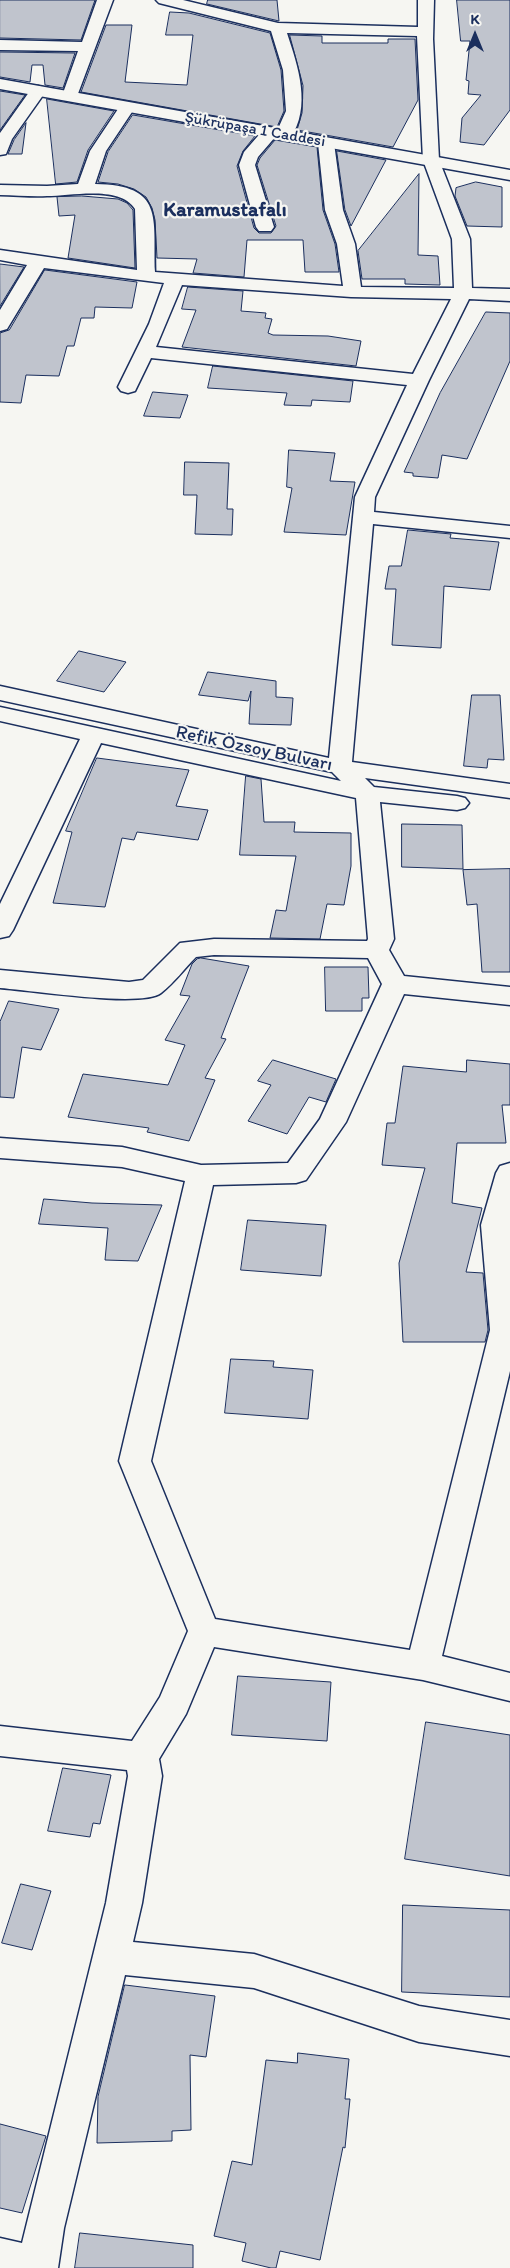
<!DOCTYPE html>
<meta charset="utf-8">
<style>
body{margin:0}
#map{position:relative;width:510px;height:2268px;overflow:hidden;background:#f6f6f2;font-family:Itim,sans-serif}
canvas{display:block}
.north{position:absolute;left:450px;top:10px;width:50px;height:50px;-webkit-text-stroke:4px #f6f6f2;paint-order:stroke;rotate:0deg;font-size:14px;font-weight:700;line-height:20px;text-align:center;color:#1b2f5e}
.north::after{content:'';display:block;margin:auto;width:18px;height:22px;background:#1b2f5e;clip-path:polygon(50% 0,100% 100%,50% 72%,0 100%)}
</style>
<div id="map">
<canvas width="510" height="2268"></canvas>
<div class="north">K</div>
</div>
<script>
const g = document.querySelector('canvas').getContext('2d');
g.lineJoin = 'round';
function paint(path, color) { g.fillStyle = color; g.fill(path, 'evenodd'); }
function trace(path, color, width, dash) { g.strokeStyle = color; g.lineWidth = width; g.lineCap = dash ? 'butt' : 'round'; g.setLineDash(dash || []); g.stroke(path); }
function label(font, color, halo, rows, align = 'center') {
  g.font = font + ' Itim,sans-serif'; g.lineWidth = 4.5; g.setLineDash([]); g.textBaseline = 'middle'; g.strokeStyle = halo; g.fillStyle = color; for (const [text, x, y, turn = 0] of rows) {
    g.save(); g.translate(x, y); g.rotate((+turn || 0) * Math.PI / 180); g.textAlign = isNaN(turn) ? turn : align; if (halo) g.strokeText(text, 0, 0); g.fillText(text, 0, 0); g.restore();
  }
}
const building = new Path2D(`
 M0 0H95L81 40 0 38Z
 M208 0H277L279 21 207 4Z
 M457 0H510V110L484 145 460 142 462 118 481 95 468 94 469 81 466 80 470 41H461Z
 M170 12 189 13 270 33 281 70 284 111 277 127 81 92 106 25H132L125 82 187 85 193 35H166Z
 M290 35 322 36V43H388V39H415L418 100 393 147 297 130 302 113 303 86Z
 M0 52 75 53 63 88 45 85 43 65H32L30 82 0 77Z
 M0 91 25 95 0 130Z
 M47 99 114 111 88 150 77 182 56 184Z
 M133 115 255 136 243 151 237 166 254 228 259 233H271L276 226 257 165 260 158 275 140 317 147 323 210 335 244 339 272H305L303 240H247L244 277 193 273 197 259 157 258 155 220 152 208 146 197 134 189 118 184 98 182 108 152Z
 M26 123 22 154H8L14 140Z
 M337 151 386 160 351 226 345 210Z
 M419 174 418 255 438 256 440 285 405 284V279H362L358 251Z
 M476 182 502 187V227L467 226 455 196 456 188Z
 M82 196 118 199 127 203 133 210 135 268 68 258 75 215 59 216 57 197Z
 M0 264 24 267 0 306Z
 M45 270 137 282 132 308 95 307 94 318H81L74 346H67L59 376 26 375 21 403 0 402V333L9 330Z
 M188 287 243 291 241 311 266 313 265 318 272 319 268 333 273 335 328 336 361 341 356 366 182 347 196 310 182 309Z
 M486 312 510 313V361L467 459 442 455 438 478 413 476V473L404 472 440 393Z
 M213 366 353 381 350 402 312 400 311 406 284 405 287 393 208 388Z
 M153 392 188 395 180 418 144 416Z
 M289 450 335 453 330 481 355 482 346 535 284 532 292 488 287 487Z
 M185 462 229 463 227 509H233L232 535 195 534 197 495H184Z
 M408 530 451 534 450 538 499 542 490 590 444 586 441 648 392 645 396 589H385L389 566H401Z
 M79 651 126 662 104 692 57 681Z
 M208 672 276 681V697L293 698 291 725 249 724 251 691 248 701 199 695Z
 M472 695H500L504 760 488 759 487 768 464 766Z
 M97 758 189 770 176 806 208 810 198 840 137 832 134 840 122 838 105 907 53 903 72 832 66 831Z
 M246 776 261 779 264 822H295L294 832 351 833V866L344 905 327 904 320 939 270 938 276 910 286 911 296 856 240 855Z
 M402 824 462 825 463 869 402 867Z
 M510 869V972H482L477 904 467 905 463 870Z
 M201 958 249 966 221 1038 226 1039 205 1078 215 1080 189 1141 147 1132 149 1128 68 1117 83 1074 168 1085 185 1045 165 1040 190 996 180 995 192 964 197 959Z
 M325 967H368L369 998H362V1011H326Z
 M9 1001 59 1009 41 1050 22 1047 14 1098 0 1097V1022Z
 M273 1060 336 1079 326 1102 309 1097 287 1134 248 1121 271 1085 258 1081Z
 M467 1060 510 1064V1105H502L506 1143H457L452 1203 482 1208 466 1272 483 1273 488 1330 485 1342H403L399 1263 425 1168 382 1165 387 1123H395L403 1066 466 1072Z
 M44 1199 92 1203 162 1205 138 1261 105 1260 108 1228 39 1224Z
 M248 1220 326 1225 321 1276 241 1270Z
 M231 1359 274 1361 273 1367 313 1370 308 1419 225 1413Z
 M238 1676 331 1682 327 1741 232 1735Z
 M426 1722 510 1735V1876L405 1859Z
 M63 1768 111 1775 100 1824 93 1823 90 1837 48 1831Z
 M21 1884 51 1891 32 1950 2 1943Z
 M403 1905 510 1910V1997L402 1992Z
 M125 1985 215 1996 206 2057 190 2055 191 2130 172 2131V2141L97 2143 98 2097Z
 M298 2053 349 2059 345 2099H350L345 2148 343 2147 320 2260 280 2251 276 2268H271L242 2261 246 2243 214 2236 232 2161 252 2165 266 2060 297 2063Z
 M0 2124 46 2136 22 2213 0 2208Z
 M80 2233 193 2245V2268H75Z`);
paint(building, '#c0c4cd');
trace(building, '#1b2f5e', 1);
const minor = new Path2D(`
 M97 0H113L76 99H64L62 96 78 51 0 50V40L82 42Z
 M156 0H183L278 23 418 27V0H434L433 39 439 160 470 239 472 288 510 289V301L469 299 429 380 375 497 374 512 510 526V538L373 524 352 762 510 784V798L365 778 374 787 457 796 465 798 469 803 465 808 457 810 380 802 394 939 389 950 404 976 510 987V1005L404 994 346 1122 306 1180 296 1183 213 1185 151 1461 215 1619 410 1650 490 1330 481 1225 496 1173 500 1166 510 1163V1371L442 1656 510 1673V1701L423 1680 214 1647 186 1714 159 1759 162 1776 142 1903 133 1942 254 1954 419 2006 510 2020V2056L419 2042 254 1988 125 1975 64 2228 58 2268H0V2238L22 2243 106 1903 128 1776 127 1770 0 1756V1726L132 1741 160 1697 188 1631 119 1461 185 1181 122 1167 0 1158V1138L122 1147 201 1165 288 1163 320 1119 382 984 368 958 214 955 196 957C185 968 174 983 161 993 142 1008 29 990 0 988V970L129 982 143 980 180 943 214 939 367 941 368 939 356 798 101 743 13 930 9 936 0 938V904L80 739 0 721V707L341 781 332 772 0 700V686L329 758 355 497 407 385 151 358 135 391 128 393 121 391 118 387 149 324 164 283 44 268 7 329 0 331V310L27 265 0 260V250L137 270 135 209C120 185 71 196 47 196 31 197 16 195 0 195V185L47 186 78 184 90 151 122 103H134L136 106 106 151 95 184C165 185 153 218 155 272L343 286 337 244 325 210 318 143 320 139H332L334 143 343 210 355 244 361 287 454 288 452 239 423 160 417 36 287 33C298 67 312 106 290 139L284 140 276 136 258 157 255 165 274 227 271 231H259L256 227 239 165 244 152 264 129 270 128 277 131 286 111 283 70 271 31 159 3ZM182 285 351 297 451 299 413 374 156 347Z
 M38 86 44 88 46 91 12 139 6 154 0 155V133L32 88Z`);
const secondary = new Path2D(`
 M0 79 510 170V180L0 89Z`);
trace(minor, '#1b2f5e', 3);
trace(secondary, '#1b2f5e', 3);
paint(minor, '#f6f6f2');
paint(secondary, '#f6f6f2');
label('16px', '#1b2f5e', '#f6f6f2', [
 ["Şükrüpaşa 1 Caddesi",255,130,10]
]);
label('19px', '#1b2f5e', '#f6f6f2', [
 ["Refik Özsoy Bulvarı",254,749,12]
]);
label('bold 20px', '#1b2f5e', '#f6f6f2', [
 ["Karamustafalı",225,211]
]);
</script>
